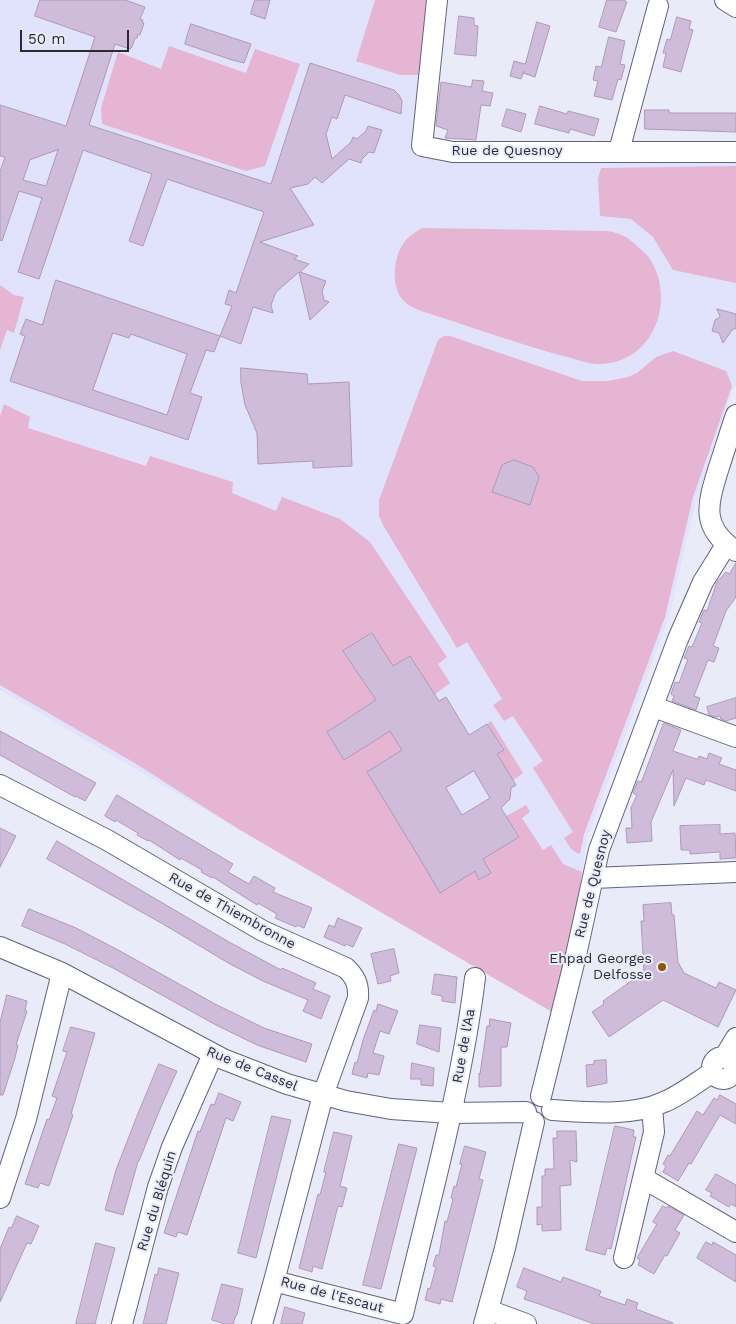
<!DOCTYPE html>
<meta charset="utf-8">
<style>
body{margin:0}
#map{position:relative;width:736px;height:1324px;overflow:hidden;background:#eaebf9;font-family:"Work Sans",sans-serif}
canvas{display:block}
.scale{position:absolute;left:20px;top:30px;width:109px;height:22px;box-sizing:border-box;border:2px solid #2b2b38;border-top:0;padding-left:6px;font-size:15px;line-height:18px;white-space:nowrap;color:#2b2b38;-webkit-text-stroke:4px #eaebf9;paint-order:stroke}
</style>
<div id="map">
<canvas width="736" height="1324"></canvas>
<div class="scale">50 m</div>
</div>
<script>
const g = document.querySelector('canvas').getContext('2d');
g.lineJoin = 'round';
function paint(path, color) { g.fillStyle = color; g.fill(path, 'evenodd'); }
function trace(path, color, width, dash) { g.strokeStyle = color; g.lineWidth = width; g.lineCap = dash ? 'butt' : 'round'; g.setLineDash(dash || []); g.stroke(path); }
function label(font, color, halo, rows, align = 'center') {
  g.font = font + ' "Work Sans",sans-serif'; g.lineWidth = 4; g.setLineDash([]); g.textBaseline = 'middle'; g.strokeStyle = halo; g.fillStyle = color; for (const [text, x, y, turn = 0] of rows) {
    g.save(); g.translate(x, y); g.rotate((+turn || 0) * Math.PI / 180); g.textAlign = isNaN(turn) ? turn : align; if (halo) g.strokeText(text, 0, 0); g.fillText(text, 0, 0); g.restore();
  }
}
paint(new Path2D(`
 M0 0H430L416 152 736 161V383L724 413 694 509 669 617 587 838 575 921 552 1012 0 690Z`), '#e1e2fb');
paint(new Path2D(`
 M375 0H430L423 75H400L356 61Z
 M169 46 246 73 255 49 300 64 265 166 246 171 102 124 101 108 118 52 161 69Z
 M736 166V283L673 270 653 237 631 219 600 216 598 179 601 168Z
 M422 228 607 231C620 233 628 237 637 246 640 249 645 253 648 256 678 299 654 363 600 364 589 365 574 358 563 356 515 343 469 326 421 311 414 308 407 305 402 299 390 284 394 253 406 240 410 235 416 232 422 228Z
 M0 285 14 295 24 297 14 333 7 330 0 350Z
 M444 336H450L582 381H608L628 377 637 373 656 357 673 351 726 371 732 386 693 497 665 617 584 834 580 854C571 851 569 846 564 838L573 832 533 768 543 761 513 716 504 721 493 705 502 699 467 642 457 648 383 525 379 516V500L438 340Z
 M4 404 30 417 28 428 146 466 150 456 233 482 232 493 276 511 282 497 340 519 370 542 447 657 438 664 450 683 434 695 389 669 388 658 372 633 343 651 376 700 327 732 344 760 390 731 402 750 368 772 440 892 475 871 480 880 491 873 483 859 519 836 512 825 503 818 526 805 530 812 522 818 543 850 551 845 563 864 582 872 575 921 552 1012 240 830 133 762 0 685V416Z
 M491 721 523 773 513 780 497 754 504 749 487 724Z`), '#e6b5d3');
const building = new Path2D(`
 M40 0H125L145 7 140 19 143 20 142 23H144L140 35 138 34 137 38H135L132 47 130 49 115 44 89 125 271 184 310 63 394 90 399 95 402 101 401 114 345 95 337 119 332 117 326 134 332 159 351 142 353 137 357 139 366 131 368 126 382 130 374 153 369 152 362 159 361 163 349 159 322 183 315 177 308 184 290 188 314 225 260 242 298 256 294 259 309 264 300 272 326 281 322 291 324 300 329 302 310 320 299 272 276 292 271 305 273 313 253 307 241 344 220 336 232 306 225 304 229 290 236 293 264 212 167 179 143 246 129 241 152 174 83 150 39 279 18 272 42 198 19 191 2 241 0 240V172L5 157 0 156V105L66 126 95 37 35 16ZM58 150 46 186 23 180 30 160Z
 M255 0H270L265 19 251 14Z
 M607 0H625V2H627L616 32 599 27Z
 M459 16 474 18V25L478 26 476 56 455 54Z
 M677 17 691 21 689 29 693 30 681 72 663 67 666 53H663L667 39 670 40Z
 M537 22 550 26 535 77 523 73 524 71 521 79 510 76 514 61 525 64Z
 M191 24 251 44 244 63 232 60 185 44Z
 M609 37 625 41 620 64 625 65 621 80 618 79 612 100 594 96 598 81 593 80 596 66 601 67Z
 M473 80 484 81 482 91 493 93 490 106 481 105 476 140 445 138 448 130 436 126 441 82 471 87Z
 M540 106 567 114 568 111 599 119 594 136 570 129 569 133 535 124Z
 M507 109 526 114 521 132 502 126Z
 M645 110H669V113H736V132L645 129Z
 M56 280 220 336 214 352 206 350 190 393 202 397 188 440 10 381 25 336 20 334 26 319 42 325ZM113 333 129 338 131 334 187 354 167 415 93 390Z
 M717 309 736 314V328L732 330 723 343 719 333 712 331 715 320 720 317Z
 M241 368 307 374 308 384 349 382 352 466 313 468V461L258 464 257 433 245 405 241 383Z
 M514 460 533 467 539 477 530 505 492 492 502 465Z
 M736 563V597L726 611 713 646 719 648 714 662 708 660 694 696 700 698 696 710 672 701 674 696 671 694 675 682 679 683 688 659 684 658 689 646 692 647 702 623 699 622 704 610 707 611 717 582 726 572 729 574Z
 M372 633 393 666 410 656 439 701 446 697 469 735 487 724 504 750 497 754 516 785 511 788 510 799 501 808 519 837 483 859 491 873 479 880 475 871 440 893 420 859 367 772 402 750 390 731 344 760 327 732 376 700 343 651ZM474 771 490 798 462 815 446 788Z
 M736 698V718L726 721 721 719 720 716 716 717 709 715 707 707Z
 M664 723 681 730 673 751 696 759H698L699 756 707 759 709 753 722 758 719 764 736 770V791L706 780 704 785 686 778 674 806 673 770 651 822 652 841 627 843 626 828H632L631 808 637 795 633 793 638 781 641 782Z
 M0 731 96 783 85 801 76 796 75 797 0 755Z
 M117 795 233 864 228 872 249 884 254 876 275 888 273 892 312 908 304 928 297 925 296 927 275 918 277 914 258 903 257 905 213 877 212 878 201 872 202 870 181 858 180 860 149 840 148 841 137 835 138 833 116 820 115 822 105 816Z
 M720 825V834L735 833 736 858 720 859V852L690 854V850H681L680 826Z
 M0 828 16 836 0 867Z
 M57 841 229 942 281 970 282 968 316 983 313 989 330 996 321 1019 303 1011 308 1000 263 981 230 964 163 924 47 859Z
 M671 903 672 915H674L678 962 684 973 716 988 719 982 736 990 718 1027 663 1000 609 1037 592 1012 604 1004 603 1001 644 972 641 921H644L643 905Z
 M29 909 76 928 120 951 215 1004 264 1028 312 1044 306 1062 257 1045 216 1025 113 968 65 944 22 926Z
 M338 918 362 928 353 947 346 944 345 946 324 937 329 925 334 927Z
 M394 949 399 973 390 976 391 981 378 984 371 954Z
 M435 974 457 977 455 1003 442 1001V996L432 994Z
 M7 995 27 1001 25 1011H27L16 1045H18L15 1058 3 1095H0V1023Z
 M378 1004 398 1011 389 1034 380 1031 373 1053 384 1056 379 1075 368 1073 367 1078 352 1074 355 1062 357 1063 363 1040 374 1010 376 1011Z
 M490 1019 511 1023 507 1047H501V1086L479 1087V1073L480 1074 487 1026H489Z
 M420 1025 441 1028 439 1052 417 1044Z
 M71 1027 95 1033 71 1114 73 1115 49 1186 40 1183 38 1188 25 1184 47 1119 49 1120 57 1098 52 1096 67 1052 63 1051Z
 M606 1060 607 1083 587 1087 586 1065 594 1064V1061Z
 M412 1063 434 1068 433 1086 421 1085V1079H411Z
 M159 1064 177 1071 160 1109 139 1161H138L123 1215 105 1210 116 1170 137 1116Z
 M219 1093 241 1102 233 1121 226 1118 187 1235 178 1232 176 1237 164 1233 198 1131 200 1132 211 1104 214 1105Z
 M720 1095 736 1104V1124L720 1115 691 1164 689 1163 678 1181 663 1172 666 1166 663 1164 668 1155 670 1156 697 1111 703 1115 714 1098 717 1100Z
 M272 1116 291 1120 256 1258 238 1253Z
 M615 1126 634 1130 633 1137H636L611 1249 607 1248 605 1255 586 1250Z
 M557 1131H576L577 1162 570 1160 571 1185 560 1186 561 1230 542 1231V1224L537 1225V1207H542V1176H545V1169H554L553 1138H557Z
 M334 1132 352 1136 340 1186 347 1188 342 1207 338 1206 322 1269 313 1266 312 1272 299 1268 318 1194 320 1195 326 1172H324Z
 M399 1144 417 1148 381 1289 363 1285Z
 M465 1146 486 1152 479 1179 483 1180 452 1302 441 1299 440 1304 425 1300 428 1288 430 1289 436 1267 433 1266 436 1255H439L445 1221 447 1222 453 1199 451 1198 454 1186 456 1187 462 1164H460Z
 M716 1174 736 1185V1207L731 1204 729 1207 710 1196 712 1193 706 1190Z
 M663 1206 667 1208 668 1206 684 1215 675 1230 680 1233 667 1256 665 1255 654 1274 638 1265 640 1260 637 1258 657 1224 653 1222Z
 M17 1216 39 1226 31 1244 27 1243 0 1302V1249L9 1227 11 1228Z
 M706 1242 712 1245 713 1242 736 1255V1282L697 1258Z
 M96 1243 115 1248 95 1324H76Z
 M159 1268 179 1273 166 1324H143L155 1274 157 1275Z
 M524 1268 561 1282 563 1277 601 1291 599 1296 625 1305 627 1299 638 1303 636 1309 673 1323V1324H594L542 1305 524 1299 527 1291 517 1287Z
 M222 1284 243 1289 237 1315H236L233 1324H225L212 1320Z
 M285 1307 305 1313 302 1324H281Z`);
paint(building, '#cfbcdb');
trace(building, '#ad9ab8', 1);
const minor = new Path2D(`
 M437 0 422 146 453 152H736
 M725 0 736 7
 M619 151 658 6
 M736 415C730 432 725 449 719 467 708 503 699 527 736 551
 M654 707 736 737
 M0 785 107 840 263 931 346 968C355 977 359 984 358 998L323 1095 274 1281 403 1314C429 1203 461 1091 475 978
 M593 878 736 872
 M0 947 62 973 223 1059 287 1084 346 1101 391 1109 451 1113 526 1112
 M712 1068a11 11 0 1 1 22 0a11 11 0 1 1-22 0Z
 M724 1058 736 1038
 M541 1096 576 955 599 850 678 639 703 582 726 545
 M552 1110C586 1112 632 1117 664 1102 681 1095 697 1082 713 1072
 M643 1178 736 1232
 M0 1198 26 1119 62 973
 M624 1258 654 1132 652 1107
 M488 1310 526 1324
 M122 1324 158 1187 172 1147 213 1054
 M262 1324 274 1281
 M484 1324 505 1248 534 1122`);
trace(minor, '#616280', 22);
trace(minor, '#fff', 20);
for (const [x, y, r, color] of [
 [662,967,5,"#8d5708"]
]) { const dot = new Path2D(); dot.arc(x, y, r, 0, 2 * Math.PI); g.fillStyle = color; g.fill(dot); trace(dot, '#eaebf9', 2); }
label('14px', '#2b2b38', '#eaebf9', [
 ["Rue de Quesnoy",507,151],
 ["Rue de Quesnoy",593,884,-76],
 ["Rue de Thiembronne",232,911,29],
 ["Rue de l'Aa",464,1046,-80],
 ["Rue de Cassel",252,1069,22],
 ["Rue du Bléquin",157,1201,-73],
 ["Rue de l'Escaut",332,1295,15]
]);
label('14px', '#2b2b38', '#eaebf9', [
 ["Ehpad Georges",652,959],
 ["Delfosse",652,975]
], 'right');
</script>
